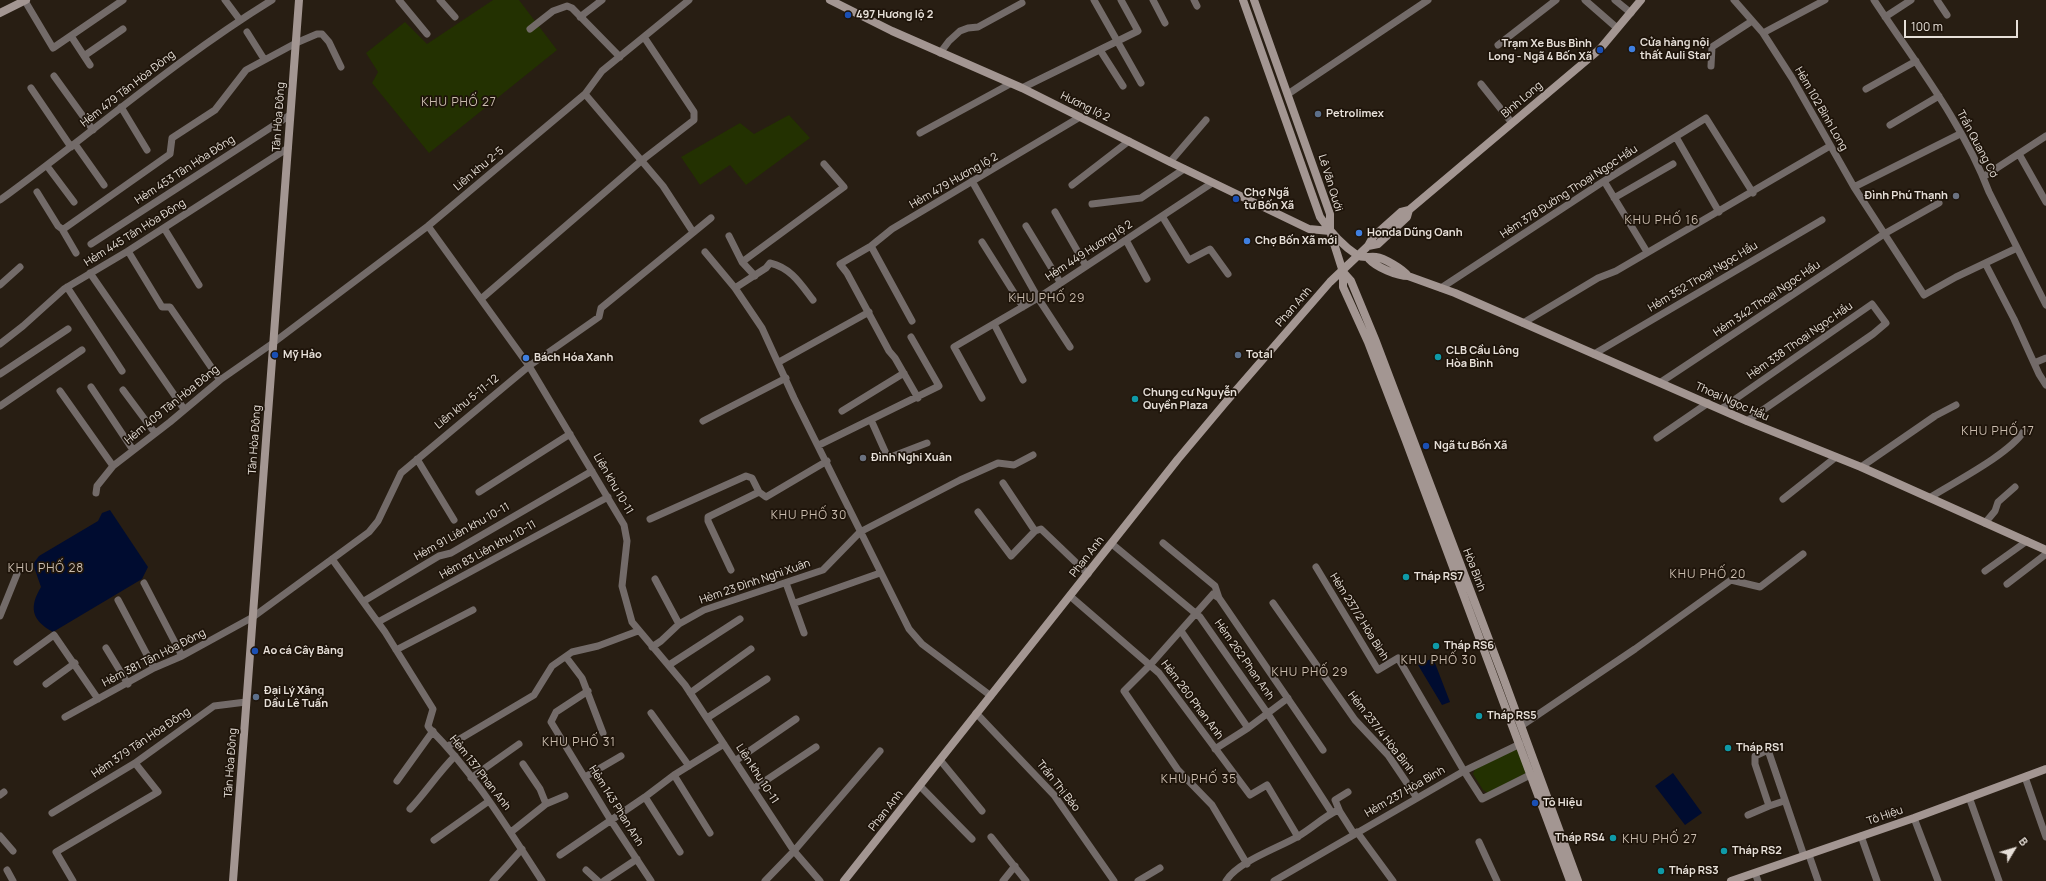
<!DOCTYPE html>
<meta charset="utf-8">
<style>
body{margin:0}
#map{position:relative;width:2046px;height:881px;overflow:hidden;background:#281e13;font-family:Manrope,sans-serif}
canvas{display:block}
.north{position:absolute;left:1994px;top:829px;width:40px;height:40px;-webkit-text-stroke:3px #1e140a;paint-order:stroke;rotate:52deg;font-size:11px;font-weight:700;line-height:16px;text-align:center;color:#e7e0d9}
.north::after{content:'';display:block;margin:auto;width:14px;height:18px;background:#e7e0d9;clip-path:polygon(50% 0,100% 100%,50% 72%,0 100%)}
.scale{position:absolute;left:1904px;top:20px;width:114px;height:18px;box-sizing:border-box;border:2px solid #e7e0d9;border-top:0;padding-left:5px;font-size:12px;line-height:14px;white-space:nowrap;color:#e7e0d9;-webkit-text-stroke:3px #1e140a;paint-order:stroke}
</style>
<div id="map">
<canvas width="2046" height="881"></canvas>
<div class="north">B</div>
<div class="scale">100 m</div>
</div>
<script>
const g = document.querySelector('canvas').getContext('2d');
g.lineJoin = 'round';
function paint(path, color) { g.fillStyle = color; g.fill(path, 'evenodd'); }
function trace(path, color, width, dash) { g.strokeStyle = color; g.lineWidth = width; g.lineCap = dash ? 'butt' : 'round'; g.setLineDash(dash || []); g.stroke(path); }
function label(font, color, halo, rows, align = 'center') {
  g.font = font + ' Manrope,sans-serif'; g.lineWidth = 3.5; g.setLineDash([]); g.textBaseline = 'middle'; g.strokeStyle = halo; g.fillStyle = color; for (const [text, x, y, turn = 0] of rows) {
    g.save(); g.translate(x, y); g.rotate((+turn || 0) * Math.PI / 180); g.textAlign = isNaN(turn) ? turn : align; if (halo) g.strokeText(text, 0, 0); g.fillText(text, 0, 0); g.restore();
  }
}
paint(new Path2D(`
 M493 0H519L557 50 429 153 372 83 378 72 366 53 405 22 427 44Z
 M789 115 810 138 746 185 730 165 700 185 681 157 740 123 754 134Z
 M1517 749 1528 772 1488 793 1483 790 1473 774 1475 769Z`), '#233101');
paint(new Path2D(`
 M110 510 148 567 142 579 53 632C31 620 29 607 41 587L33 564 39 556 98 521 102 513Z
 M1433 658 1450 702 1442 705 1418 665Z
 M1673 773 1702 813 1685 825 1655 786Z`), '#000c30');
trace(new Path2D(`
 M225 0 240 20
 M399 0 427 34
 M440 0 455 17
 M1094 0 1141 83
 M1153 0 1165 23
 M1194 0 1197 6
 M1585 0 1617 28
 M1615 0 1631 13
 M1734 0 1763 33 1792 78 1854 187 1924 295 1956 277 2017 248
 M1874 0C1914 61 1963 123 1989 192L2046 305
 M1937 0 1947 15
 M25 1 53 48 123 0
 M580 17 602 0
 M1885 17 1911 0
 M530 29 553 11 567 6 572 8 620 57
 M247 32 264 59
 M1763 33 1825 0
 M71 36 90 65
 M1498 45 1556 0
 M1100 50 1123 86
 M940 53 949 41 960 31 968 28 978 27 1022 3
 M84 56 123 29
 M1711 66 1712 47 1752 21
 M54 76 93 130
 M1481 84 1512 123
 M31 88 71 147
 M1022 88 1138 31 1121 0
 M1866 89 1916 61
 M585 94 663 186 693 232
 M1288 94 1428 0
 M121 107 147 150
 M1890 125 1939 96
 M920 133 1010 84
 M1676 137 1719 212
 M75 144 104 185
 M2019 154 2046 202
 M1170 162 1206 120
 M47 166 74 202
 M1983 177 2046 136
 M972 181 1038 298 1070 347
 M1604 181 1647 252
 M1072 185 1129 141
 M1854 187 1960 134
 M37 192 58 226 62 229 65 228 170 154 172 138 215 110 246 70 296 43 317 34H322L329 42 341 67
 M1614 198 1673 164
 M0 200C91 134 176 59 272 0
 M1092 204 1141 198 1184 169
 M1055 212 1086 266
 M1162 216 1189 260 1210 249 1228 274
 M428 226 529 366 624 525 627 541 622 586 632 622 685 685 794 851 820 881
 M1026 226 1060 282
 M164 228 199 285
 M62 229 76 253
 M729 236 742 262 755 276
 M1126 240 1147 279
 M982 242 1023 307
 M91 244 290 115
 M871 246 912 321
 M128 251 162 307H170L220 380
 M705 252 735 288 762 328 794 398 909 629 922 644 991 696
 M742 262 844 187 824 164
 M1985 263 2014 319 2039 374 2046 385
 M90 273 184 409
 M0 285 20 267
 M67 287 122 371
 M735 288 766 268 770 263C791 268 800 283 813 300
 M1441 288 1604 181 1706 118 1753 193
 M481 299 641 161 694 120V112L644 37
 M1523 323 1598 278 1616 271 1830 146
 M994 324 1023 380
 M0 344 23 326 64 289 128 251 288 148
 M1594 354 1822 220
 M779 362 869 312
 M2034 363 2046 358
 M0 374 68 329
 M1661 382 1884 234 1939 203
 M91 387 133 450
 M123 390 155 433
 M60 391 113 466
 M918 398 895 358 889 351 847 273 840 264 871 246 892 229 1080 117
 M982 398 954 347 1038 298 1212 183
 M0 406 82 350
 M1721 409 1872 304 1886 323 1873 334 1747 421
 M842 411 904 373
 M871 420 888 458 927 443
 M703 421 786 378
 M1657 438 1708 403
 M819 445 939 386 911 337
 M417 459 454 520
 M1861 467 1935 416 1956 405
 M1003 483 1035 531
 M479 492 570 434
 M96 493 97 486 113 466 170 422 220 380 273 343 428 226 585 94 602 71 689 0
 M1929 498C1956 481 2008 455 2024 431
 M1783 499 1836 457
 M978 512 1011 556 1035 531 1041 529 1088 574
 M650 519 746 476 752 478 759 492
 M1985 523 1995 511 1998 502 2015 487
 M1163 543 1215 586 1219 598
 M1112 544 1200 617 1268 714 1332 813
 M332 559 385 632 433 709 428 726 430 729C475 774 508 829 542 881
 M1316 567 1378 670 1398 658 1464 771 1520 744
 M731 570 708 521V517L759 492 766 497 827 461
 M1985 571 2027 541
 M655 579 679 624
 M144 583 182 656
 M786 583 804 633
 M2007 584 2046 554
 M1070 596 1159 673 1250 795 1267 785 1298 837
 M118 600 154 668
 M364 601 439 556 451 553 592 471
 M795 603 880 573
 M1273 603 1355 720 1388 755 1417 798
 M0 616 17 574
 M378 622 608 497
 M1181 631 1248 728
 M652 647 661 641 679 624 704 610 823 570 860 532 960 480 998 463 1014 465 1033 455
 M106 648 128 684
 M396 650 473 610
 M566 657 582 678 603 733
 M17 662 54 635 98 699
 M669 665 740 619
 M46 684 75 663
 M588 691 556 712 551 722 610 819 651 881
 M690 693 751 649
 M651 713 689 766
 M976 713 1054 795 1114 881
 M65 717 154 668 182 656 253 617 369 532 378 521 401 473 529 366 599 317 601 308 711 218
 M707 718 767 679
 M1521 726 1635 649 1731 580 1760 587 1803 554
 M448 746 534 695 552 666 572 652 598 646 638 631
 M1215 749 1248 728 1288 698
 M940 760 982 811
 M735 761 796 719
 M523 764 540 789 546 804
 M674 775 710 833
 M585 777 621 756
 M2025 777 2046 837
 M471 778 519 744
 M397 781 433 731
 M920 786 972 839
 M753 789 816 747
 M0 795 4 792
 M645 797 680 852
 M1969 797 1999 881
 M1784 801 1769 806 1755 764V756L1768 750 1804 856
 M410 809C426 792 438 773 455 756
 M1340 812 1335 800 1348 792
 M52 813 135 763 214 706 246 702
 M1748 815 1769 806
 M1914 818 1938 881
 M511 832 546 804 565 796
 M1357 832 1393 881
 M0 836 13 851
 M1861 836 1877 881
 M991 837 1026 881
 M434 840 489 801
 M1479 842 1497 881
 M560 855 645 797 674 775 724 744
 M1809 855 1818 881
 M1247 864 1212 805 1178 770 1124 691 1151 664 1213 594 1219 598 1323 750
 M7 870 13 881
 M586 870 598 881
 M1755 873 1758 881
 M73 881 56 852 158 792 135 763
 M493 881 522 849
 M604 881 637 859
 M765 881 794 851 880 751
 M1003 881 1015 866
 M1138 881 1160 868
 M1226 881C1237 862 1278 848 1297 837 1311 829 1322 818 1336 811L1340 812 1354 834
 M1274 881 1464 771 1482 799 1534 773`), '#736b69', 7);
trace(new Path2D(`
 M830 0 892 31 1022 88 1170 162 1309 229 1330 231
 M1243 0 1320 217C1329 230 1343 246 1357 255 1364 259 1369 256 1376 257 1384 258 1403 269 1408 276 1397 276 1376 267 1369 259
 M1254 0 1330 214V231L1343 272V287L1368 342 1406 441 1570 881
 M0 13 26 0
 M1368 246 1378 244 1407 217 1409 210
 M1343 272 1351 281 1375 339 1502 674 1578 881
 M1408 276 1455 293 1747 421 1861 467 2046 550
 M233 881 299 0
 M844 881 1178 459 1225 403 1330 282 1368 246 1373 237 1401 212 1409 210 1600 49 1641 0
 M1731 881 1914 818 2046 769`), '#a39692', 8);
for (const [x, y, r, color] of [
 [848,15,4,"#1a4fb4"],
 [1632,49,4,"#3f7fe0"],
 [1600,50,4,"#1a4fb4"],
 [1318,114,4,"#5c6f8a"],
 [1956,196,4,"#6b7280"],
 [1236,199,4,"#1a4fb4"],
 [1359,233,4,"#3f7fe0"],
 [1247,241,4,"#3f7fe0"],
 [275,355,4,"#1a4fb4"],
 [1238,355,4,"#5c6f8a"],
 [1438,357,4,"#0f9aa8"],
 [526,358,4,"#3f7fe0"],
 [1135,399,4,"#0f9aa8"],
 [1426,446,4,"#1a4fb4"],
 [863,458,4,"#6b7280"],
 [1406,577,4,"#0f9aa8"],
 [1436,646,4,"#0f9aa8"],
 [255,651,4,"#1a4fb4"],
 [256,697,4,"#5c6f8a"],
 [1479,716,4,"#0f9aa8"],
 [1728,748,4,"#0f9aa8"],
 [1535,803,4,"#1a4fb4"],
 [1613,838,4,"#0f9aa8"],
 [1724,851,4,"#0f9aa8"],
 [1661,871,4,"#0f9aa8"]
]) { const dot = new Path2D(); dot.arc(x, y, r, 0, 2 * Math.PI); g.fillStyle = color; g.fill(dot); trace(dot, '#1e140a', 1.5); }
label('bold 11px', '#e7e0d9', '#1e140a', [
 ["497 Hương lộ 2",856,15],
 ["Cửa hàng nội",1640,43],
 ["thất Auli Star",1640,56],
 ["Trạm Xe Bus Bình",1592,44,"right"],
 ["Long - Ngã 4 Bốn Xã",1592,57,"right"],
 ["Petrolimex",1326,114],
 ["Chợ Ngã",1244,193],
 ["tư Bốn Xã",1244,206],
 ["Đình Phú Thạnh",1948,196,"right"],
 ["Honda Dũng Oanh",1367,233],
 ["Chợ Bốn Xã mới",1255,241],
 ["CLB Cầu Lông",1446,351],
 ["Hòa Bình",1446,364],
 ["Mỹ Hảo",283,355],
 ["Total",1246,355],
 ["Bách Hóa Xanh",534,358],
 ["Chung cư Nguyễn",1143,393],
 ["Quyền Plaza",1143,406],
 ["Ngã tư Bốn Xã",1434,446],
 ["Đình Nghi Xuân",871,458],
 ["Tháp RS7",1414,577],
 ["Tháp RS6",1444,646],
 ["Ao cá Cây Bàng",263,651],
 ["Đại Lý Xăng",264,691],
 ["Dầu Lê Tuấn",264,704],
 ["Tháp RS5",1487,716],
 ["Tháp RS1",1736,748],
 ["Tô Hiệu",1543,803],
 ["Tháp RS4",1605,838,"right"],
 ["Tháp RS2",1732,851],
 ["Tháp RS3",1669,871]
], 'left');
label('11px', '#e7e0d9', '#1e140a', [
 ["Hẻm 479 Tân Hòa Đông",128,89,-38],
 ["Bình Long",1522,100,-40],
 ["Hương lộ 2",1085,107,26],
 ["Hẻm 102 Bình Long",1821,109,60],
 ["Tân Hòa Đông",279,117,-86],
 ["Trần Quang Cơ",1977,144,62],
 ["Liên khu 2-5",479,169,-40],
 ["Hẻm 453 Tân Hòa Đông",185,170,-33],
 ["Hẻm 479 Hương lộ 2",954,181,-30],
 ["Lê Văn Quới",1330,183,73],
 ["Hẻm 378 Đường Thoại Ngọc Hầu",1569,192,-33],
 ["Hẻm 445 Tân Hòa Đông",135,233,-32],
 ["Hẻm 449 Hương lộ 2",1089,251,-33],
 ["Hẻm 352 Thoại Ngọc Hầu",1703,277,-31],
 ["Hẻm 342 Thoại Ngọc Hầu",1767,299,-34],
 ["Phan Anh",1294,307,-49],
 ["Hẻm 338 Thoại Ngọc Hầu",1800,341,-35],
 ["Liên khu 5-11-12",467,402,-39],
 ["Thoại Ngọc Hầu",1732,402,24],
 ["Hẻm 409 Tân Hòa Đông",172,405,-39],
 ["Tân Hòa Đông",255,440,-86],
 ["Liên khu 10-11",613,484,60],
 ["Hẻm 91 Liên khu 10-11",462,532,-29],
 ["Hẻm 83 Liên khu 10-11",488,550,-29],
 ["Phan Anh",1087,557,-52],
 ["Hòa Bình",1474,570,69],
 ["Hẻm 23 Đình Nghi Xuân",755,582,-19],
 ["Hẻm 237/2 Hòa Bình",1359,617,58],
 ["Hẻm 381 Tân Hòa Đông",154,658,-27],
 ["Hẻm 262 Phan Anh",1244,660,55],
 ["Hẻm 260 Phan Anh",1192,700,53],
 ["Hẻm 237/4 Hòa Bình",1381,733,52],
 ["Hẻm 379 Tân Hòa Đông",141,743,-34],
 ["Tân Hòa Đông",231,763,-86],
 ["Hẻm 137 Phan Anh",480,773,52],
 ["Liên khu 10-11",757,774,57],
 ["Trần Thị Báo",1058,786,51],
 ["Hẻm 237 Hòa Bình",1405,792,-30],
 ["Hẻm 143 Phan Anh",616,806,58],
 ["Phan Anh",886,811,-52],
 ["Tô Hiệu",1885,816,-19]
]);
g.letterSpacing = '1px';
label('12px', '#cbbdaf', '#1e140a', [
 ["KHU PHỐ 27",459,103],
 ["KHU PHỐ 16",1662,221],
 ["KHU PHỐ 29",1047,299],
 ["KHU PHỐ 17",1998,432],
 ["KHU PHỐ 30",809,516],
 ["KHU PHỐ 28",46,569],
 ["KHU PHỐ 20",1708,575],
 ["KHU PHỐ 30",1439,661],
 ["KHU PHỐ 29",1310,673],
 ["KHU PHỐ 31",579,743],
 ["KHU PHỐ 35",1199,780],
 ["KHU PHỐ 27",1660,840]
]);
g.letterSpacing = '0px';
</script>
